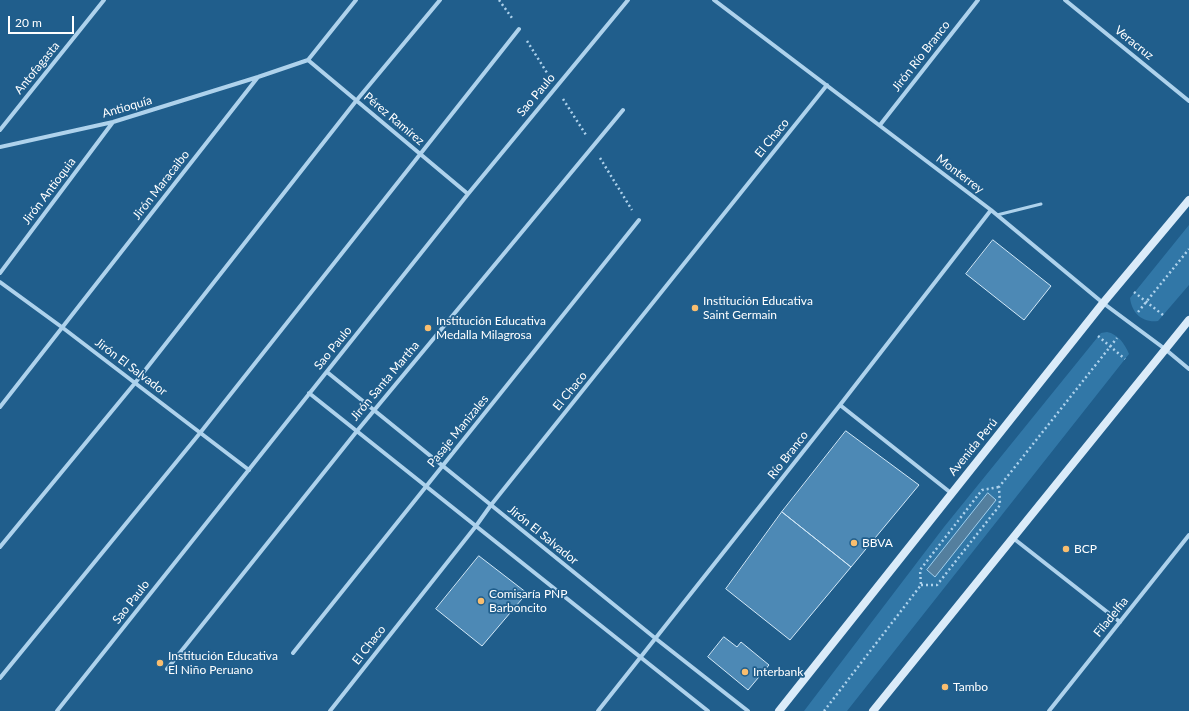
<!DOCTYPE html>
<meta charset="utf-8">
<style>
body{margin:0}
#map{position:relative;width:1189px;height:711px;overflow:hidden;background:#205e8c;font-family:Lato,sans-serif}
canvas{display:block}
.scale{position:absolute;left:8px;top:16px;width:66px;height:18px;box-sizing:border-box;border:2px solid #fff;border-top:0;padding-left:5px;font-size:12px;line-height:14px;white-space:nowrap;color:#fff;-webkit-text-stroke:3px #205e8c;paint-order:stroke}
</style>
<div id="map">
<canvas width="1189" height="711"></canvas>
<div class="scale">20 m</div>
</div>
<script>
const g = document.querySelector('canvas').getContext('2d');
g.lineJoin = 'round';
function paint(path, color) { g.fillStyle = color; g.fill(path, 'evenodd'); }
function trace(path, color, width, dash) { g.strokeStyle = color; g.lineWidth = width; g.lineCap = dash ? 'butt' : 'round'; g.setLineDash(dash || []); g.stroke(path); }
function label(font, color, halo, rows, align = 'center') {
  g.font = font + ' Lato,sans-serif'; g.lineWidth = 3.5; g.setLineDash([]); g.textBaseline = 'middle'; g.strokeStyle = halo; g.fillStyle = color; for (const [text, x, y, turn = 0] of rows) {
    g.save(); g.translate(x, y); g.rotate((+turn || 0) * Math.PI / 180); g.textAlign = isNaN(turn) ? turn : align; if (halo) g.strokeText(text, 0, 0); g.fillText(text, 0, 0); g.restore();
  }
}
paint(new Path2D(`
 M1189 225V285L1158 321C1142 323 1132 313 1130 298Z
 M1107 332C1118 334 1125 344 1129 354L847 711H804L944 527 1101 333Z`), '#3177a7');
const water = new Path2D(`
 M988 493 996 500 935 577 927 570Z`);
paint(water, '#547f9e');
trace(water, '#a2cfed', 1);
const building = new Path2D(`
 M993 240 1051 286 1024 320 966 274Z
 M846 431 919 485 851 567 782 512Z
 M782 512 851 567 790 640 726 589Z
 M479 556 527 593 482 646 436 609Z
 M724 637 737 647 741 642 769 665 748 690 708 657Z`);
paint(building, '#4d89b5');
trace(building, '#d3e9f8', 1);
trace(new Path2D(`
 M499 0 512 18
 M527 41 549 76
 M563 99 586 135
 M600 158 632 210
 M1134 292 1163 315
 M1138 312 1189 249
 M1098 336 1125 359
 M921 585H937L1000 505 999 487 1117 338
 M824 711 921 585 920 570 982 490 999 487`), '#aed2ec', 2.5, [2, 3]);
trace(new Path2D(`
 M997 215 1041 204`), '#aed2ec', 3);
trace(new Path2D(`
 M714 0 991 210 1103 303 1165 349 1189 369
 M1065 0 1189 101
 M308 60 468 194
 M880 125 978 0
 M0 130 104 0
 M0 147 113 122 258 77 308 60 356 0
 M0 273 113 122
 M0 282 63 328 249 470
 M327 372 655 638 748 711
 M309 393 708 711
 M840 405 951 493
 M0 407 258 77
 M1013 538 1120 622
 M0 547 135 383 356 101 440 0
 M293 653 639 220
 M167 669 357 431 623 110
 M0 678 200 433 519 29
 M57 711 468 194 628 0
 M330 711 476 526 491 505 827 85
 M598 711 840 405 991 210
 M1049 711 1189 535`), '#aed2ec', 4);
trace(new Path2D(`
 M779 711 1103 303 1189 200
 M873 711 1189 320`), '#daebf9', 8);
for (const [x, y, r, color] of [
 [695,308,4,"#f9be6f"],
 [428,328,4,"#f9be6f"],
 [854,543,4,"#f9be6f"],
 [1066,549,4,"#f9be6f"],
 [481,601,4,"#f9be6f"],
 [160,663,4,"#f9be6f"],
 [745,672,4,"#f9be6f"],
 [945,687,4,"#f9be6f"]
]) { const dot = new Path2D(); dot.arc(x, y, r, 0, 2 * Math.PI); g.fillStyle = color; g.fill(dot); trace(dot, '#205e8c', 1.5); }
label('12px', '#fff', '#205e8c', [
 ["Veracruz",1134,43,39],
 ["Jirón Río Branco",921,56,-52],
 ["Antofagasta",37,68,-51],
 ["Sao Paulo",536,95,-50],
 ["Antioquía",127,107,-16],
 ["Pérez Ramírez",394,119,40],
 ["El Chaco",772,138,-51],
 ["Monterrey",960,174,37],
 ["Jirón Maracaibo",161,185,-52],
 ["Jirón Antioquia",49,191,-53],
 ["Sao Paulo",333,348,-51],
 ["Jirón El Salvador",131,367,37],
 ["Jirón Santa Martha",385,381,-50],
 ["El Chaco",570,391,-51],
 ["Pasaje Manizales",458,431,-51],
 ["Avenida Perú",973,447,-51],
 ["Río Branco",788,455,-52],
 ["Jirón El Salvador",543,535,39],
 ["Sao Paulo",131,602,-52],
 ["Filadelfia",1111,617,-51],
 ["El Chaco",369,645,-52]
]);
label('12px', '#fff', '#205e8c', [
 ["Institución Educativa",703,301],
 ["Saint Germain",703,315],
 ["Institución Educativa",436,321],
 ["Medalla Milagrosa",436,335],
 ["BBVA",862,543],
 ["BCP",1074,549],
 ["Comisaría PNP",489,594],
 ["Barboncito",489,608],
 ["Institución Educativa",168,656],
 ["El Niño Peruano",168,670],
 ["Interbank",753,672],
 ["Tambo",953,687]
], 'left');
</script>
